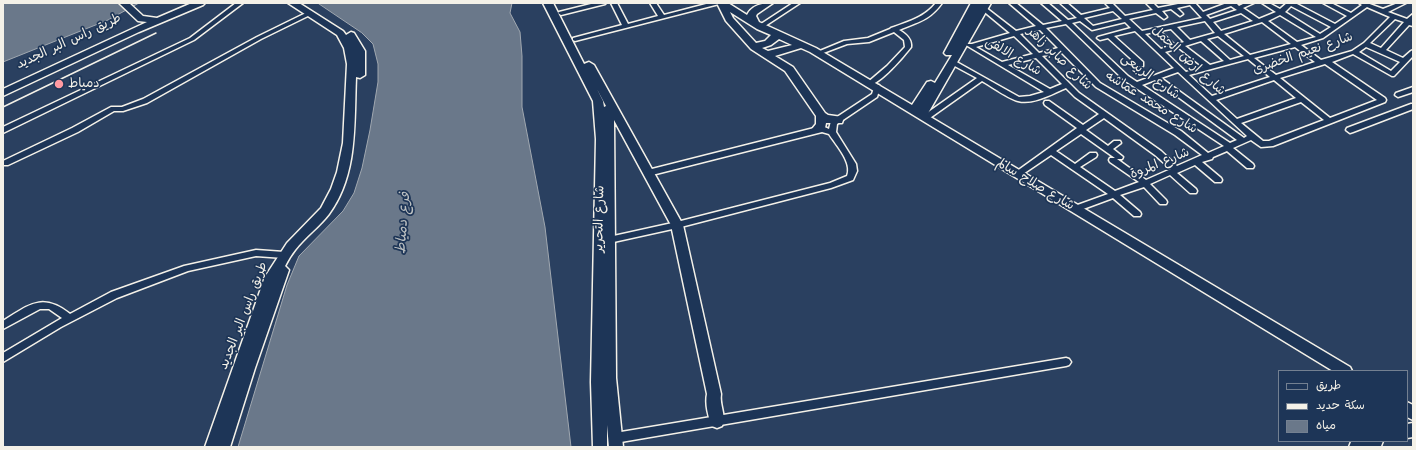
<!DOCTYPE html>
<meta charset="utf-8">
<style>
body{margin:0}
#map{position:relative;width:1416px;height:450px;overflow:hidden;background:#2a4060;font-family:"Architects Daughter","Playpen Sans Arabic",sans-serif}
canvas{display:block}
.frame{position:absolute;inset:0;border:4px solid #f4f1e8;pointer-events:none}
.legend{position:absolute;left:1278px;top:370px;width:130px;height:72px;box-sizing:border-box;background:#1d3557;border:1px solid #738091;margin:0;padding:5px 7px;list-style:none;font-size:12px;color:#f4f1e8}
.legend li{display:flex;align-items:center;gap:8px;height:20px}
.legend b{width:20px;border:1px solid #738091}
</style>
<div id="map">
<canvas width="1416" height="450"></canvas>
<div class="frame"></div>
<ul class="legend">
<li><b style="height:5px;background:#1d3557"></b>طريق</li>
<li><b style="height:5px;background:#f4f1e8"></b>سكة حديد</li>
<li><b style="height:11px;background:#6a788a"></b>مياه</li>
</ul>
</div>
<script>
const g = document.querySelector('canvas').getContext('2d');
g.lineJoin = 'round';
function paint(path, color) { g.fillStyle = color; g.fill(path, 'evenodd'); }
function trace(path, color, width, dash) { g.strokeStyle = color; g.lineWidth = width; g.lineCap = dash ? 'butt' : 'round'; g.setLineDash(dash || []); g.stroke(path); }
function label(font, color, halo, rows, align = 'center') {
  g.font = font + ' "Architects Daughter","Playpen Sans Arabic",sans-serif'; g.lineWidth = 3.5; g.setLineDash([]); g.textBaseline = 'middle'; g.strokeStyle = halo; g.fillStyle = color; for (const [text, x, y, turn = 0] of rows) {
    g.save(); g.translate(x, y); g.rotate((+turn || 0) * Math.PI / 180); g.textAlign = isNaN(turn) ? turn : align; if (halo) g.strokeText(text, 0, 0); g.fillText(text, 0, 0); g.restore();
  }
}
const water = new Path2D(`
 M3 3H139L108 20 3 62Z
 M318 3H512L510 13 520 32 522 56V107L545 227 571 447H238L287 285 299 256 343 211 354 193 362 168 370 130 378 82V64L373 44 362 33Z`);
paint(water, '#6a788a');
trace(water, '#a1a8b0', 1);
const street = new Path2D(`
 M236 3H243L194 40 3 133V127L190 38Z
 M595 3H606L605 4 561 15 558 13 559 12Z
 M611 3H617L628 24 658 16 650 3H656L664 15 710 3H720L719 4 575 41 573 40V38L622 25Z
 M793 3H800L762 28H758V26Z
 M936 3H942C930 20 918 22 899 30 906 34 912 39 911 47 904 56 879 86 868 85L867 83 887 66 905 47 904 40 894 32 869 42 847 44 818 55 815 53 844 41 868 38 890 29 891 28 894 27C910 21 925 17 936 3Z
 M1009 3H1016L1043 25 1062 21 1041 3H1048L1068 20 1077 18 1060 3H1067L1081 15 1110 8 1105 3H1112L1125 16 1153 10 1146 3H1153L1158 8 1183 3H1195L1203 12 1227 3H1236L1239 6 1245 3H1254L1243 8 1259 19 1276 12 1262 3H1269L1280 9 1287 3H1295L1335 24 1347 16 1323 3H1331L1351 13 1362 5 1359 3H1367L1383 9 1398 3H1406L1388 12 1407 19 1413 14 1412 21 1413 22V26L1409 25 1386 50 1403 58 1411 51 1413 50V56L1394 76H1392L1353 54 1332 62 1385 98 1386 100 1385 102 1273 146 1261 147 1251 140 1233 148 1253 164 1254 166 1253 168H1247L1227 151 1213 157 1212 159 1202 162 1221 178 1222 180 1221 182H1215L1195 165 1177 173 1196 189 1197 191 1196 193H1190L1170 175 1150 184 1166 200 1167 202 1166 204H1160L1144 187 1120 195 1140 212 1141 214 1140 216H1134L1113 198 1075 212 1071 209 1072 207 1108 194 1051 155 1020 176 1017 177 1013 174 1077 128 1045 105 1044 103 1045 101H1049L1083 125 1099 114 1075 97 1066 88C1052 94 1033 105 1018 101 1009 99 991 86 982 81L927 120H924L920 118 977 78 951 64 950 62 953 60 1019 97 1030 96 1044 92 966 45 967 44H972L1010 33 981 9V7H985L1016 31 1036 26ZM1190 5 1202 18 1142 31 1129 19 1156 13 1164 19 1167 17 1162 11 1171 9 1180 16 1183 14 1177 8ZM1231 6 1237 10 1210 19 1206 15ZM1291 6 1331 27 1320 34 1285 12ZM1367 7 1390 17 1364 43 1352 51 1321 60 1301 45 1323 38ZM1113 11 1122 19 1093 26 1084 18ZM1241 13 1253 21 1221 31 1213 22ZM1280 15 1316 37 1297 42 1268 21ZM1395 19 1404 22 1381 48 1370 43ZM1080 21 1092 30 1125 22 1131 28 1098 37 1097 38 1100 40 1108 38 1139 66H1143V62L1114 36 1135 31 1174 68 1137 82 1128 76 1072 23ZM1205 21 1215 33 1190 40 1177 27ZM1262 22 1291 44 1250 55 1224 34ZM1066 24 1124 80 1224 146 1208 153 1181 131 1100 83 1046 28ZM1171 29 1184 42 1175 45 1160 31ZM1040 30 1058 48 1039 53 1020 34ZM1154 32 1169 46 1161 49 1145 34ZM1014 36 1033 54 1002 62 976 47ZM1218 36 1244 56 1230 60 1207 39ZM1201 41 1224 61 1210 65 1185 46ZM1295 47 1315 62 1276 75 1254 58ZM1366 47 1400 62 1391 71 1359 52ZM1179 48 1203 67 1186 72 1165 52ZM1061 52 1096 87 1175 135 1202 155 1177 166 1161 151 1079 93 1042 56ZM1036 58 1062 84 1050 89 1008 65ZM1248 59 1270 77 1212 96 1189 75ZM1325 64 1377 100 1330 118 1280 78ZM1178 72 1247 136 1244 138 1161 78ZM1155 80 1237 140 1230 143 1142 85ZM1274 80 1296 98 1237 119 1216 100ZM1301 102 1324 120 1269 141H1263L1241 123ZM1104 118 1155 155 1171 169 1146 180 1117 159H1122L1123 157 1113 149 1121 143 1120 141H1114L1108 146 1086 130ZM1081 134 1115 158H1110L1109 160 1110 162 1139 182 1115 191 1080 167 1096 157 1097 155 1096 153H1090L1075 164 1056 151Z
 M310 11 312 12V14L261 39 147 103 123 111H114L78 132 8 165H3V161L72 128 111 107H122L143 99 257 37Z
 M875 85H879L880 87 877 97 837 124 836 132 856 164 857 171 853 180 831 188 677 228 609 243 606 242 605 240 606 238 609 237 677 222 830 183 847 176C853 163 836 145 829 134L822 132 648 176 644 173 648 170 822 126 829 129 831 121 872 94Z
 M1413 87V92L1398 97 1395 95 1396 93Z
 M1411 104H1413V109L1353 132 1350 133 1346 130 1347 128Z
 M256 250 284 252 287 253 288 255 287 257 284 258 256 256 188 271 117 298 61 327 3 362V353L62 318 49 309H40L3 329V321C29 305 42 292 70 314L111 292 184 266Z
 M1066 358 1069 359 1071 362 1069 365 1066 366 615 443 612 441 610 438 612 435 615 433Z`);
const secondary = new Path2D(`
 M119 3H129L143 16 157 18 192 3H205L203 5 139 32 3 96V89L147 22 138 21Z
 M288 3H299L343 31 346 35 351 32 354 33 365 51V75L360 78 356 77C354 123 358 175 329 214 319 227 305 237 295 250 291 255 288 260 285 266L289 270 255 368 230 447H205L265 277 287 243 321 208 331 189 337 172 343 143 347 64 344 48 337 35Z
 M543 3H553L584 64 589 62 594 65 683 225 721 394C719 405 727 416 722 426L717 428 712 426C708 417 705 403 707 394L671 225 614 120 616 378 623 447H609L607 425V447H593L591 382 596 139 593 101ZM597 89 606 106 604 107 603 101Z
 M717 3H728L747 15C752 5 762 3 773 3L757 14 756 16 759 22 816 48 912 105 927 82 931 81 935 83 952 55H946L944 53 971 3H981L968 26 981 3H991L927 115 1350 367 1352 371H1333L810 52 801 48 775 56 793 67 825 113 828 115 842 117 843 120 842 123H826L825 128 821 132H813L812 129 816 124V116L785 71 751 49 726 21ZM730 12 757 29 771 35 765 41 756 43 733 18ZM779 39 792 45 768 51 762 48 771 45Z
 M1407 402 1413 405V420L1407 417Z
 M1413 423V437L1407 438V424Z
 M1353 441H1383L1381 446 1378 447H1349L1351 442Z`);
trace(street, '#f4f1e8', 3);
trace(secondary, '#f4f1e8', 3);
paint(street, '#1d3557');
paint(secondary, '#1d3557');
trace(new Path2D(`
 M3 107 156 33`), '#f4f1e8', 1.5);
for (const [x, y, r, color] of [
 [59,84,5,"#ff9aa2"]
]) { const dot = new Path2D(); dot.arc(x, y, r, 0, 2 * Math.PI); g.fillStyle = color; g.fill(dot); trace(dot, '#1d3557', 1.5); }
label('13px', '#f4f1e8', '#1d3557', [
 ["طريق راس البر الجديد",69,42,-25],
 ["شارع نعيم الخضرى",1303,54,-19],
 ["شارع الالفى",1013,57,31],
 ["شارع صابر زاهر",1059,59,44],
 ["شارع ارض الجمل",1188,61,43],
 ["شارع الربيعى",1150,77,36],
 ["شارع محمد عماشه",1151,103,32],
 ["شارع المروة",1160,164,-22],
 ["شارع صلاح سالم",1035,185,31],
 ["شارع التحرير",600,219,-89],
 ["طريق راس البر الجديد",244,316,-69]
]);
label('13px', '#f4f1e8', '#1d3557', [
 ["دمياط",68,84]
], 'left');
label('italic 14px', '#bdc1c2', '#1d3557', [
 ["فرع دمياط",404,223,-85]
]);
</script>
